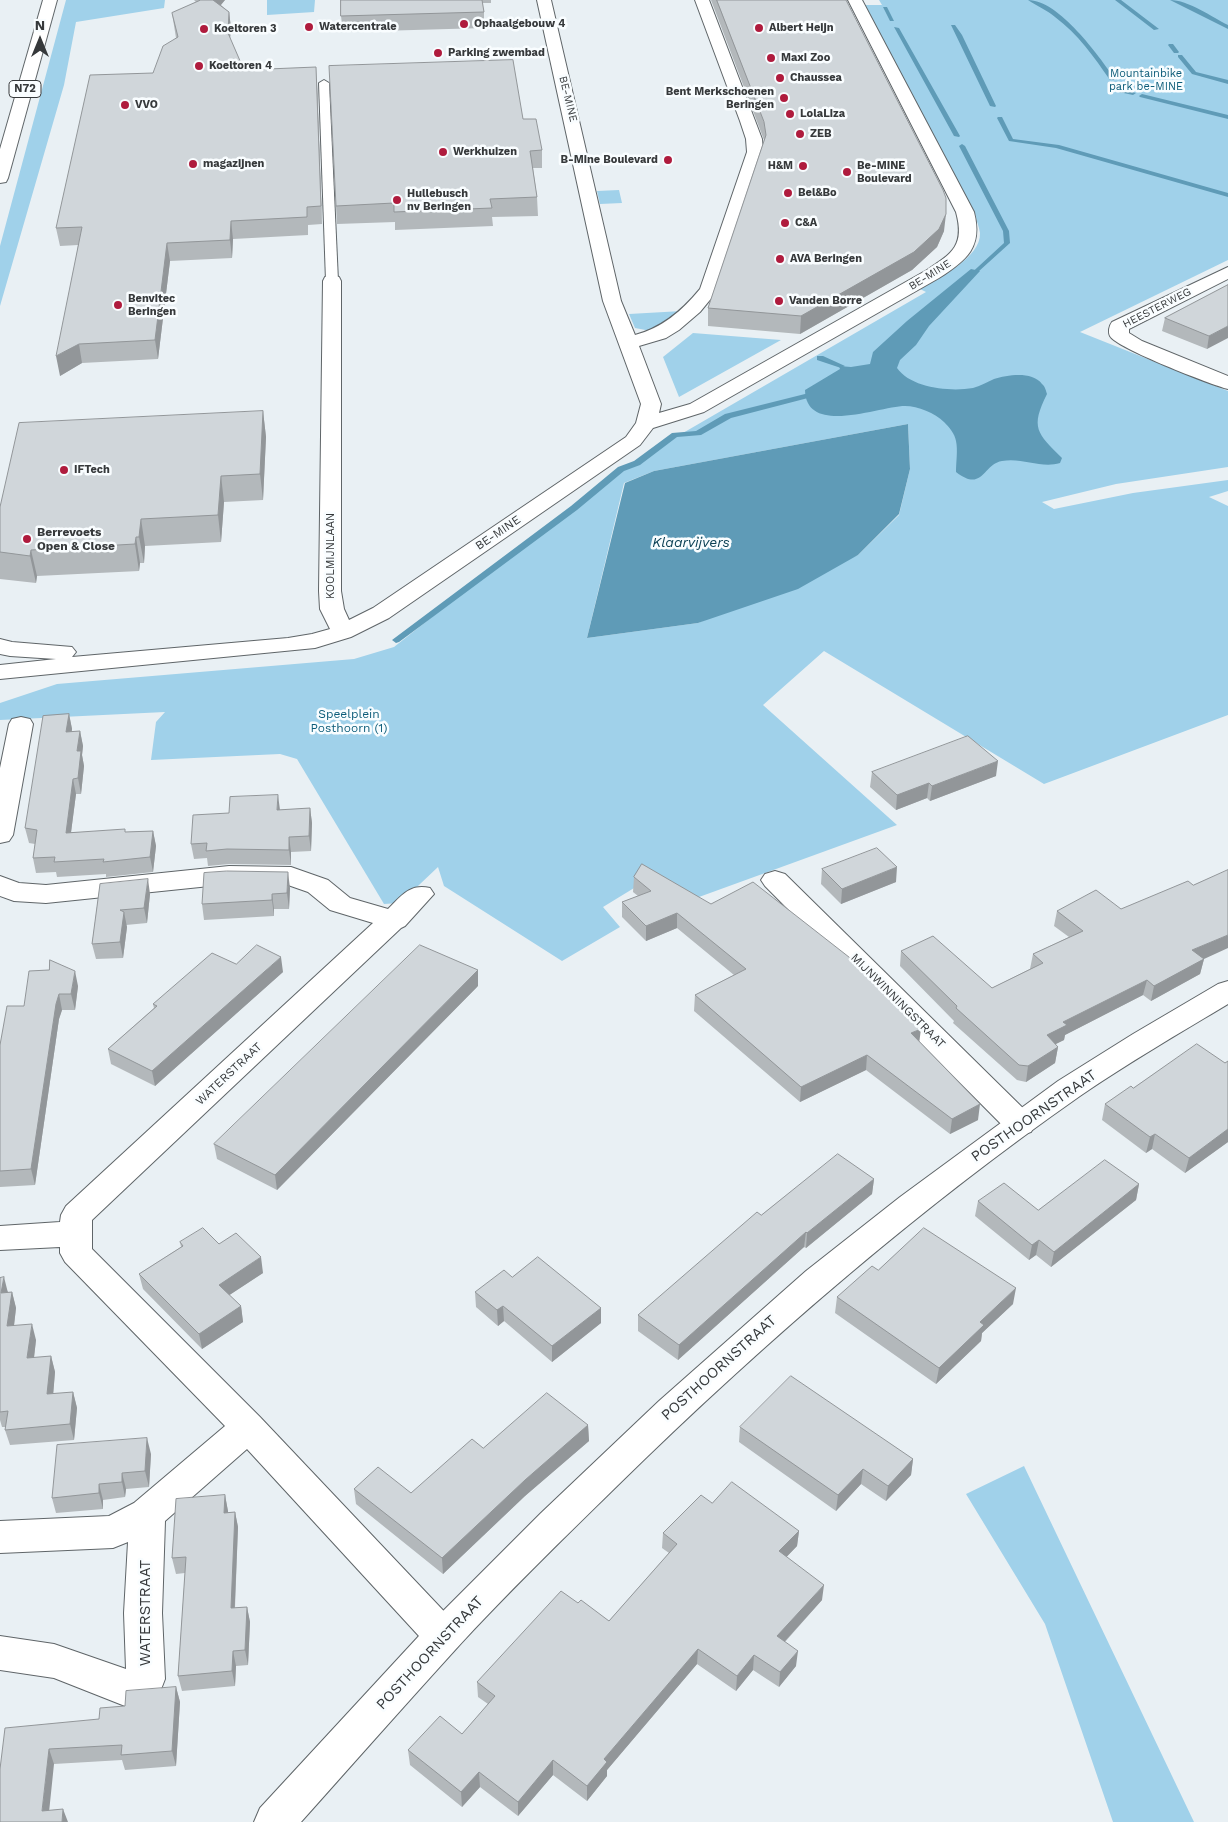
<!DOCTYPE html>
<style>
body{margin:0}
#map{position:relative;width:1228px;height:1822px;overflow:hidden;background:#e9f0f4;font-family:"Work Sans",sans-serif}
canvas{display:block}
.north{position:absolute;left:15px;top:15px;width:50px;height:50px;-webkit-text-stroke:4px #f9fdff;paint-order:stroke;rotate:0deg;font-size:14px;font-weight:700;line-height:20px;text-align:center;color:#36393b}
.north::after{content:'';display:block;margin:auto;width:18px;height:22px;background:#36393b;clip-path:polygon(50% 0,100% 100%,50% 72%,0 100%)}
</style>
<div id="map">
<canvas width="1228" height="1822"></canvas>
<div class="north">N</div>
</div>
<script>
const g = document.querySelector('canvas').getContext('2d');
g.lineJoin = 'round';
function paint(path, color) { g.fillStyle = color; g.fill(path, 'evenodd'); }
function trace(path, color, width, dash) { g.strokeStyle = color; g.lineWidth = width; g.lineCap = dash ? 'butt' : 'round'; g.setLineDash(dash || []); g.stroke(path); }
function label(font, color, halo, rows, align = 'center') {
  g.font = font + ' "Work Sans",sans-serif'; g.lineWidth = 5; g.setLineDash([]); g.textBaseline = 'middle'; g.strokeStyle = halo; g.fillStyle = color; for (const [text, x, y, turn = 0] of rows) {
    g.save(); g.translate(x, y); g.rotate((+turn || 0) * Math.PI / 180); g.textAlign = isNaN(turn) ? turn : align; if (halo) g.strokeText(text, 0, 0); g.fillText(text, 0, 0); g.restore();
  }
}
paint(new Path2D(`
 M66 0H165L164 8 76 22 64 85 0 306V246Z
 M267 0H315L314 12 267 15Z
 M879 0H1228V260L1080 332 1228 391V467L1116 484 1042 502 1054 509 1133 493 1228 480V491L1209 497 1228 506V715L1044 784 824 651 763 705 897 825 688 901 657 874 603 907 620 927 562 961 444 886 438 867 400 903 384 904 297 759 280 754 151 760 156 722 165 712 0 720V703L57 684 354 659 394 647 614 473 926 292 920 289C938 278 981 258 980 233 979 226 976 220 975 214L864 5H882ZM908 424 910 469 899 515 858 555 698 623 587 638 624 483 654 471Z
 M619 190 622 203 600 204 597 191Z
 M682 311 651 331 635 328 629 314Z
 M693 333 781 340 679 397 663 357Z
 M1024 1466 1194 1822H1113L1045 1624 966 1494Z`), '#a0d1ea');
paint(new Path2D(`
 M971 269 980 271 929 326 916 345 900 360 897 368C911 388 950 392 973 388 980 386 987 382 994 379 1008 375 1032 371 1042 384 1045 386 1046 391 1047 394 1030 428 1037 433 1062 458L1060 463C1041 469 1022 457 1002 461 983 464 983 493 956 472 956 462 958 450 956 441 955 434 949 427 944 422 935 413 918 406 905 406 880 406 806 437 805 390L840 369 839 366 851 367 870 364 873 352 907 321Z
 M908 424 910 469 899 514 858 555 798 589 698 623 587 638 625 483 654 471Z`), '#5f9bb7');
paint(new Path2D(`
 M1028 0C1059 0 1099 56 1115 79L1114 80H1110C1094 57 1078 34 1055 17 1047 10 1037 6 1028 0Z
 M1115 0H1121L1159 29 1154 30Z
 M1170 0C1188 0 1212 17 1228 25V29Z
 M883 7H887L894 21H890Z
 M951 25H955L962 35 996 106 995 107 990 106Z
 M894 27 899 28 960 136 959 137 954 136Z
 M1169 44H1173L1179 52 1178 53H1174L1168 45Z
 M1178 55H1182L1196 72 1228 80V84L1192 74 1178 57Z
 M1118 86 1123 90 1136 93 1133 95 1119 92 1115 88Z
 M1142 94 1228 115V119L1140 97 1139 96Z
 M998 117H1002L1013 139 1059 145 1228 193V197L1056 148 1009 141 997 118Z
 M962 144 965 146 1009 231 1010 243 968 281 965 279 966 278 1004 243 1003 231 959 146Z
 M817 356H823L845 366 841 368 817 360Z
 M805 394H808V398L731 418 701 435 677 437 640 465 624 471 577 510 399 642 396 643 392 640 571 506 618 467 634 461 672 433 696 431 725 414Z`), '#5f9bb7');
const lane = new Path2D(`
 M324 80 329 83 338 281 332 285 326 281 319 83Z`);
const street = new Path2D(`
 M537 0H551L621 301 635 335C662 328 682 311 700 289L747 152 746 139 740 121 695 0H709L762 139 763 152 718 290 700 312 679 330 666 338 639 346 661 404 659 413 690 404 927 270C953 253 965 245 956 212L848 0H862L974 212C983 247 967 260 939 278L704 412 653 428 640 445 389 618 351 637 315 648 0 679V665L56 659 10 656 0 654V639L12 642 72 647 76 652 72 657 288 638 312 634 330 629 320 609 319 591 323 281 325 277 332 275 339 277 341 281V591L344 609 349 620 373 608 626 437 636 423 641 404 603 301Z
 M1228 267V279L1129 329V333L1142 341 1228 376V389C1212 385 1116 348 1110 336 1108 332 1109 326 1112 322Z
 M21 717 30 719 33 724 13 835 9 841 0 843V768L9 724 12 719Z
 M229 866 291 867 328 880 350 898 388 909C401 896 410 883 430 888L434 894 405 926 401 928 92 1220V1249L260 1417 456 1624 462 1636 456 1648 443 1653 430 1648 247 1449 165 1521 162 1613 165 1679 160 1692 125 1706 54 1678 0 1670V1636L54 1644 126 1669 124 1613 128 1542 113 1548 0 1553V1521L109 1516 134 1503 225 1426 65 1262 60 1253V1247L0 1250V1226L60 1222 61 1215 66 1206 373 923 330 910 308 892 288 885 229 884 46 903 14 901 0 896V876L19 883 46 885Z
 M775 871 785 874 1031 1116 1035 1124 1031 1132 1020 1135 1009 1132 765 886 761 880 765 874Z`);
const secondary = new Path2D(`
 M1228 981V1004C1178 1034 1128 1063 1080 1096 914 1212 761 1345 617 1486 562 1540 507 1593 455 1650 403 1707 352 1765 301 1822H254L260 1808 430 1624 541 1513 659 1401 806 1271 900 1197 1058 1081 1133 1034 1218 984Z`);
const primary = new Path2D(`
 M43 0H57L8 178 6 182 0 183V149Z`);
trace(lane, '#5f6568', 2);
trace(street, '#5f6568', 2);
trace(secondary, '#5f6568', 2);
trace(primary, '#5f6568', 2);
paint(lane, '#fff');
paint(street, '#fff');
paint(secondary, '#fff');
paint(primary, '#fff');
paint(new Path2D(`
 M194 0H225L221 5 229 12 231 28 230 39 244 70 317 84 322 224 308 225V235L233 239 232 258 170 261 158 359 82 363 60 376 78 245 60 246 56 228 153 73 176 38 172 13 196 2Z
 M341 0H491V3H482L484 12V28L343 32 341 16Z
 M711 0H846L944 231 937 247 912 270 800 334 708 326V308L764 140Z
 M523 119 542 150V168H533L537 197 538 216 492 217 493 226 395 230V222L337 224 336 206Z
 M1228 285 1207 349 1162 331 1165 318Z
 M263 411 266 437 263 500 224 502 221 542 145 546 144 563H140L139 571 37 576 36 583 0 579V507Z
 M69 714 72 729V732L80 731 83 746 82 755 84 766 81 794H76L71 832H126L153 831 156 846 153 872 106 877V874L57 877 56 872 36 873 33 858 35 844 29 843 25 828Z
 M872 772 996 776 930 801 927 798 896 810 870 787Z
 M310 808 312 823 311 851 291 852V865L229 864 208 866 207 858 194 859 191 844 280 810Z
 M822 869 896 882 841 904 821 884Z
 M634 877 919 1042 978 1120 950 1134 866 1070 800 1102 694 1011 695 995 734 975 677 928 646 941 622 917V902L638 896 633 892Z
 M100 884 150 894 147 923 126 925 127 927 123 958 96 959 92 944Z
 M290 888 289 909H274V916L204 920 202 904Z
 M1121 909 1204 959 1200 974 1151 1001 1143 995 1065 1035 1064 1040 1055 1044 1058 1047 1055 1063 1026 1082 1017 1080 953 1023 954 1021 900 966 901 951 992 988 1030 969 1033 954 1069 937 1054 926 1057 911Z
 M236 964 283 972 155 1086 111 1064 108 1049 154 1008 153 1004Z
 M78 986 75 1010H62L59 1019 35 1185 0 1187V1045L24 1006Z
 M478 986 277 1190 217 1159 214 1144Z
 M1228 1061V1142L1185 1173 1152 1149 1146 1153 1102 1120 1105 1104 1133 1088 1225 1063Z
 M874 1179 872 1194 806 1248 804 1247 678 1360 638 1331V1315L761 1215Z
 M1139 1184 1136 1200 1051 1267 1036 1255 1029 1260 975 1216 978 1201 1038 1210Z
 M180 1242 219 1244 263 1273 229 1295 241 1306 243 1322 202 1349 143 1289 139 1274 181 1247Z
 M878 1270 1013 1304 982 1333 981 1341 936 1384 835 1313 837 1297Z
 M512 1277 601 1308V1323L552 1362 504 1321 498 1326 476 1307 475 1292Z
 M0 1278 8 1292H12L16 1308 14 1326 36 1340 34 1358 51 1356 55 1372 53 1394 73 1392 77 1408 74 1440 10 1445 5 1430 6 1427H2L0 1420Z
 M588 1425 589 1441 525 1496 443 1574 356 1504 354 1489 411 1493 483 1448Z
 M740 1427 913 1459 911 1475 886 1501 861 1484 836 1511 739 1442Z
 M151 1454 149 1487 126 1489 125 1497 103 1500V1509L56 1513 52 1498Z
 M225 1495 228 1512H235L238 1527 235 1608 247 1607 250 1622 248 1665 236 1666 235 1686 182 1691 178 1676 185 1573 176 1574 172 1558Z
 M712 1503 799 1531 797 1546 786 1557 822 1600 785 1642 796 1666 779 1687 753 1670 736 1691 697 1664 607 1770V1776L587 1801 553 1775 518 1816 480 1787 462 1807 410 1765 408 1750 462 1734 488 1704 478 1697 477 1682 578 1603 609 1621 669 1553 662 1548 663 1533Z
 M176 1687 180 1702 176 1766 125 1770 122 1760 54 1764 0 1822V1769L125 1706Z`), '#b3b8bb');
paint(new Path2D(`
 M211 0H225L213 14Z
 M229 12 231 28 229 49 228 33Z
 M316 67 317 84 322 224 321 206Z
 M946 214 944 231 937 247 912 270 800 334 801 316Z
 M231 221 233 239 232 258 230 240Z
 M167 243 170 261 158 359 155 340Z
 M1228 326V338L1207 349 1209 336Z
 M79 344 82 363 60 376 56 356Z
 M263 411 266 437 263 500 260 474Z
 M221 476 224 502 221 542 218 515Z
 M141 519 145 546 144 563 139 537Z
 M136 537 140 563 139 571 135 544Z
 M31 550 37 576 36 583 30 556Z
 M69 714 72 729 69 747 66 732Z
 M80 731 83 746 82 755 84 766 81 794 78 778 77 751Z
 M998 761 996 776 930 801 932 786Z
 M73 779 76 794 69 848 66 833Z
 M929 783 927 798 896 810 897 795Z
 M278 795 280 810H277Z
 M310 808 312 823 311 851 309 836Z
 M153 831 156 846 153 872 150 857Z
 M289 837 291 852V865L289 850Z
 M897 867 896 882 841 904 842 889Z
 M288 872 290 888 289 909 287 893Z
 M148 879 150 894 147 923 144 908Z
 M272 894 274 909V916L272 900Z
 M124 912 127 927 123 958 120 942Z
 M677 913V928L646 941V926Z
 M1228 935V948L1204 959 1200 974 1151 1001 1154 986 1192 950Z
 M281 957 283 972 155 1086 152 1071Z
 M478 970V986L277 1190 275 1175Z
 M75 971 78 986 75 1010 71 994Z
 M1147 980 1143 995 1065 1035 1064 1040 1044 1050 1047 1035 1063 1022Z
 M59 994 62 1010 59 1019 35 1185 31 1169 56 1004Z
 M921 1029 919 1044 911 1033Z
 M1058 1047 1055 1063 1026 1082 1028 1066Z
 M867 1055 866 1070 800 1102 801 1087Z
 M980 1104 978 1120 950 1134 952 1119Z
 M1228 1129V1142L1185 1173 1189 1158Z
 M1155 1134 1152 1149 1146 1153 1150 1137Z
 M874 1179 872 1194 806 1248 807 1233Z
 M1139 1184 1136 1200 1051 1267 1054 1252Z
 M806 1232 804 1247 678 1360 679 1345Z
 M1039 1240 1036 1255 1029 1260 1032 1245Z
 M261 1257 263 1273 222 1300 219 1285Z
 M4 1277 8 1293H1Z
 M1016 1288 1013 1304 982 1333 981 1341 936 1384 939 1368 980 1322Z
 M12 1292 16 1308 12 1342 7 1326Z
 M241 1306 243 1322 202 1349 199 1334Z
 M503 1306 504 1321 498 1326 497 1310Z
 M601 1308V1323L552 1362V1346Z
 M32 1324 36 1340 32 1374 27 1358Z
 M51 1356 55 1372 52 1409 47 1394Z
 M73 1392 77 1408 74 1440 70 1424Z
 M588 1425 589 1441 525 1496 443 1574 442 1558 525 1480Z
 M147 1438 151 1454 149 1487 145 1471Z
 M913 1459 911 1475 886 1501 888 1486Z
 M863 1469 861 1484 836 1511 838 1495Z
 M122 1473 126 1489 125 1497 122 1482Z
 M99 1484 103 1500V1509L99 1493Z
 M225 1495 228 1511 227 1528 224 1513Z
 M235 1512 238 1527 234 1624 231 1608Z
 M799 1531 797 1546 777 1567 779 1551Z
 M824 1585 822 1600 776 1651 777 1636Z
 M247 1607 250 1622 248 1665 245 1650Z
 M698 1649 697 1664 607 1770V1776L587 1801V1786L604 1759Z
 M233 1651 236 1666 235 1686 232 1671Z
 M798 1651 796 1666 779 1687 780 1672Z
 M754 1655 753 1670 736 1691 737 1676Z
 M176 1687 180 1702 176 1766 172 1751Z
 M49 1749 54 1764 48 1822 42 1811Z
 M553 1760V1775L518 1816V1802Z
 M479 1772 480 1787 462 1807 461 1792Z
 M63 1809 68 1822H62Z`), '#929699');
const building = new Path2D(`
 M201 0H213L229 12 228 33 244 70 316 67 321 206 307 207V217L231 221 230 240 167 243 155 340 79 344 56 356 82 227 56 228 90 75 153 73 163 46 178 37 172 13Z
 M341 0H482L484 12 341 16Z
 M717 0H846L943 190 946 198V214L939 229 914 252 801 316 708 308 766 135 764 122Z
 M513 60 523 119H536L542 150 530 151 537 197 490 199 492 208 394 212V203L336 206 329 66Z
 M1228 285V326L1209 336 1165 318Z
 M263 411 260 474 221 476 218 515 141 519 139 537H136L135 544 31 550 30 556 0 552V507L19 423Z
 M69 714 66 732 80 731 77 751H81L78 778 73 779 66 833 125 829V832L153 831 150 857 103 862 104 859 54 862 55 857 33 858 37 830 25 828 43 716Z
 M968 736 998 761 932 786 929 783 897 795 872 772Z
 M278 795 277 810 310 808 309 836 289 837V850L227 849 206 851 207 843 191 844 193 815 229 813 230 797Z
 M877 848 897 867 842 889 822 869Z
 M642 864 711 904 753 882 854 961 921 1029 911 1033 980 1104 952 1119 867 1055 801 1087 695 995 746 969 677 913 646 926 622 902 651 891 634 877Z
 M1228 870V935L1192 950 1204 959 1154 986 1147 980 1063 1022 1067 1025 1047 1035 1058 1047 1028 1066 1019 1065 956 1008 957 1006 901 951 933 936 992 988 1043 963 1033 954 1083 931 1057 911 1096 890 1121 909 1188 881 1193 885Z
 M227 871 288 872 287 893 272 894V900L202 904 204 873Z
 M148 879 144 908 120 910 124 912 120 942 92 944 100 884Z
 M257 945 281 957 152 1071 108 1049 157 1006 153 1004 212 953 236 964Z
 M420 945 478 970 275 1175 214 1144Z
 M50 960 75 971 71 994H59L56 1004 31 1169 0 1171V1045L7 1006H24L29 971 49 970Z
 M1197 1044 1225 1063 1228 1061V1129L1189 1158 1155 1134 1150 1137 1105 1104 1131 1086 1133 1088Z
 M838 1154 874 1179 807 1233 806 1232 679 1345 638 1315 757 1212 761 1215Z
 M1105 1160 1139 1184 1054 1252 1039 1240 1032 1245 978 1201 1004 1183 1038 1210Z
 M203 1228 219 1244 236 1233 261 1257 219 1285 241 1306 199 1334 139 1274 183 1246 180 1242Z
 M924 1228 1016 1288 980 1322 984 1325 939 1368 837 1297 872 1266 878 1270Z
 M538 1257 601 1308 552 1346 503 1306 497 1310 475 1292 504 1270 512 1277Z
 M4 1277 1 1293 12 1292 7 1326 32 1324 27 1358 51 1356 47 1394 73 1392 70 1424 5 1430 8 1411 0 1412V1278Z
 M791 1376 913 1459 888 1486 863 1469 838 1495 740 1427Z
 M547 1393 588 1425 525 1480 442 1558 354 1489 378 1467 411 1493 472 1439 483 1448Z
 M147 1438 145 1471 122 1473V1482L99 1484V1493L52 1498 57 1445Z
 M732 1482 799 1531 779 1551 824 1585 777 1636 798 1651 780 1672 754 1655 737 1676 698 1649 604 1759 607 1762 587 1786 553 1760 518 1802 479 1772 461 1792 408 1750 440 1716 462 1734 495 1696 477 1682 561 1591 578 1603 581 1600 609 1621 677 1544 663 1533 701 1495 712 1503Z
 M225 1495 224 1513 235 1512 231 1608 247 1607 245 1650 233 1651 232 1671 178 1676 186 1557 172 1558 176 1499Z
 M176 1687 172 1751 121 1755 122 1745 49 1749 42 1811 63 1809 62 1822H0V1769L5 1728 99 1719 100 1708 125 1706 126 1691Z`);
paint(building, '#d0d6da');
trace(building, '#929699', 1);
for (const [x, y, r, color] of [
 [464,24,5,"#af1b3d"],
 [309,27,5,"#af1b3d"],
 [759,28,5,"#af1b3d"],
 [204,29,5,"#af1b3d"],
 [438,53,5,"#af1b3d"],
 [771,58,5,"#af1b3d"],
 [199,66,5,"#af1b3d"],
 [780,78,5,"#af1b3d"],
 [784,98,5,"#af1b3d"],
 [125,105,5,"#af1b3d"],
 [790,114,5,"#af1b3d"],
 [800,134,5,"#af1b3d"],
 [443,152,5,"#af1b3d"],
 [668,160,5,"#af1b3d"],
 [193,164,5,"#af1b3d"],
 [803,166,5,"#af1b3d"],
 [847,172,5,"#af1b3d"],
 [788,193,5,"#af1b3d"],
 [397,200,5,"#af1b3d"],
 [785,223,5,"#af1b3d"],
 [780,259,5,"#af1b3d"],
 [779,301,5,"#af1b3d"],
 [118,305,5,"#af1b3d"],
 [64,470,5,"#af1b3d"],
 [27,539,5,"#af1b3d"]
]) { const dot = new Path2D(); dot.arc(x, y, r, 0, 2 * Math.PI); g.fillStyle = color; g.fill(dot); trace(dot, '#f9fdff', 2); }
label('bold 11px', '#36393b', '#f9fdff', [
 ["Ophaalgebouw 4",474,24],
 ["Watercentrale",319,27],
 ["Albert Heijn",769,28],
 ["Koeltoren 3",214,29],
 ["Parking zwembad",448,53],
 ["Maxi Zoo",781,58],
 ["Koeltoren 4",209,66],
 ["Chaussea",790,78],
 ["Bent Merkschoenen",774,92,"right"],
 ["Beringen",774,105,"right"],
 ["VVO",135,105],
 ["LolaLiza",800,114],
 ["ZEB",810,134],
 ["Werkhuizen",453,152],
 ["B-Mine Boulevard",658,160,"right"],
 ["magazijnen",203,164],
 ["H&M",793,166,"right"],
 ["Be-MINE",857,166],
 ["Boulevard",857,179],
 ["Bel&Bo",798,193],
 ["Hullebusch",407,194],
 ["nv Beringen",407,207],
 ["C&A",795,223],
 ["AVA Beringen",790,259],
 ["Benvitec",128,299],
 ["Beringen",128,312],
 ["Vanden Borre",789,301],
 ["IFTech",74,470]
], 'left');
label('11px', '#0c5c79', '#f9fdff', [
 ["Mountainbike",1146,74],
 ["park be-MINE",1146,87]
]);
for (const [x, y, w] of [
 [25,89,32]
]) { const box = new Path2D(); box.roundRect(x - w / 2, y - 8.5, w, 17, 4); g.fillStyle = '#f9fdff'; g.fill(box); trace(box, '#36393b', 1); }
label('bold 11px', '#36393b', null, [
 ["N72",25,89]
]);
label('11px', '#36393b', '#f9fdff', [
 ["BE-MINE",568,99,76],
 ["BE-MINE",930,275,-32],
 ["HEESTERWEG",1157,308,-27],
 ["KOOLMIJNLAAN",331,556,-90]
]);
label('bold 12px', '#36393b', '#f9fdff', [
 ["Berrevoets",37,532],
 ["Open & Close",37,546]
], 'left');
label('12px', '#36393b', '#f9fdff', [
 ["BE-MINE",498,533,-34],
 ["MIJNWINNINGSTRAAT",898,1001,45],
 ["WATERSTRAAT",229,1074,-43]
]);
label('12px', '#0c5c79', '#f9fdff', [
 ["Speelplein",349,714],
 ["Posthoorn (1)",349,728]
]);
label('italic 14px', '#0c4155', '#f9fdff', [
 ["Klaarvijvers",691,543]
]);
label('15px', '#36393b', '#f9fdff', [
 ["POSTHOORNSTRAAT",1034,1116,-35],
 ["POSTHOORNSTRAAT",719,1368,-42],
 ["WATERSTRAAT",146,1613,-90],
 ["POSTHOORNSTRAAT",430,1653,-47]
]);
</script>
